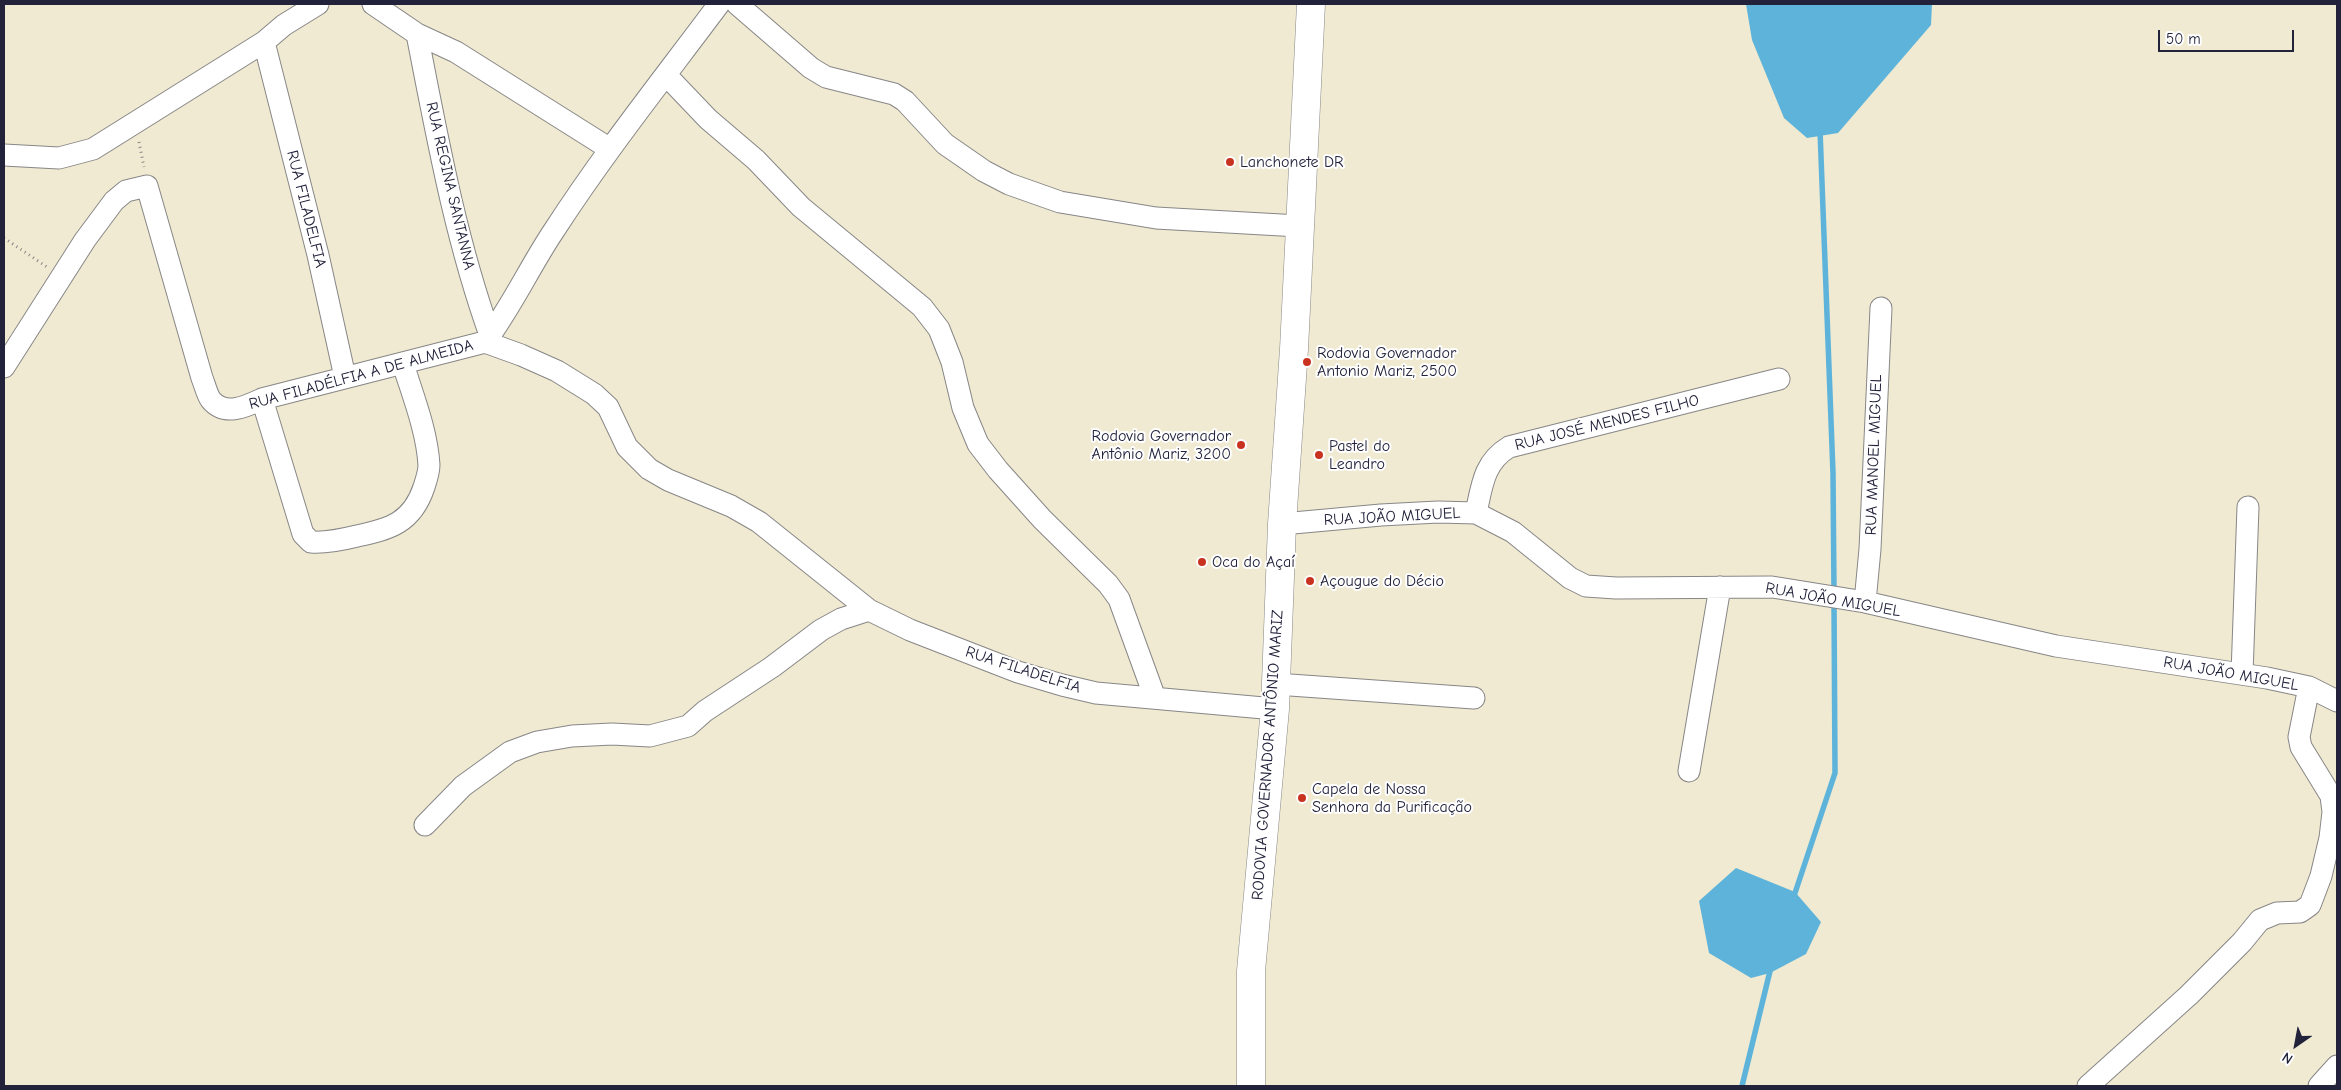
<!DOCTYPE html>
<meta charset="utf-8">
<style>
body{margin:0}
#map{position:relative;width:2341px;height:1090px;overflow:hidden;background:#efead1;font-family:"Comic Neue",sans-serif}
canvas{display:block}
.frame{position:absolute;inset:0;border:5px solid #22223b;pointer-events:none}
.north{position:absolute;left:2271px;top:1020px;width:50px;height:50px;-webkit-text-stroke:4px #fff;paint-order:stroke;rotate:213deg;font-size:14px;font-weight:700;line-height:20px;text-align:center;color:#22223b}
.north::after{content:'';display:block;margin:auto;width:18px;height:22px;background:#22223b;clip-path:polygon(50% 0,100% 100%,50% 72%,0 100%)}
.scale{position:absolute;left:2158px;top:30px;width:136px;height:22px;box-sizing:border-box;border:2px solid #22223b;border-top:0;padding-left:6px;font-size:15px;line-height:18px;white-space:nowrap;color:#22223b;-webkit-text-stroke:4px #fff;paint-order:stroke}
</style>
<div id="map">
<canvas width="2341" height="1090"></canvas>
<div class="frame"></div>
<div class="north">N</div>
<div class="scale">50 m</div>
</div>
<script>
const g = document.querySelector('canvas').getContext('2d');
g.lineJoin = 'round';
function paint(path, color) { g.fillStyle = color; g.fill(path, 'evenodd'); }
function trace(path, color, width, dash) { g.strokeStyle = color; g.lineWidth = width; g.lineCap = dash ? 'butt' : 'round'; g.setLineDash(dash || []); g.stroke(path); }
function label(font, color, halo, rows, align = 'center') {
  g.font = font + ' "Comic Neue",sans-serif'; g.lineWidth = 4; g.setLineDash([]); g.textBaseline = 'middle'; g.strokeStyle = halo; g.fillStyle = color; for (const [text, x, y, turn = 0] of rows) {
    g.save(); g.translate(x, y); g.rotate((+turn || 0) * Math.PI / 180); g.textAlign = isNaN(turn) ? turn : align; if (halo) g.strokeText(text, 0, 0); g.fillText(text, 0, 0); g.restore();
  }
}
paint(new Path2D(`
 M1746 4H1932L1931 25 1838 133 1807 138 1784 118 1752 40Z
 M1736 868 1795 892 1821 922 1806 954 1770 973 1751 978 1709 953 1699 901Z`), '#5db3da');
trace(new Path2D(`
 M1820 130 1833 473 1834 593
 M1793 899 1835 773 1834 602
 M1742 1086 1771 967`), '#5db3da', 5.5);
const minor = new Path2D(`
 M373 4 417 34 456 52 610 149
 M737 4 811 68 826 77 894 94 905 101 945 144 984 171 1009 184 1060 202 1156 218 1299 226
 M417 34C437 136 455 237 490 335
 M264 42 318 255 345 377
 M666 75 708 119 756 160 801 207 922 307 939 329 952 362 963 408 978 444 998 470 1042 519 1108 584 1119 599 1155 698
 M4 155 59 158 93 149 264 42 284 25 318 4
 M485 342C511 308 529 268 553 232 604 153 663 79 719 4
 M4 367 85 240 114 201 126 191 147 186 202 378C205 385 207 395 211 400 225 417 247 406 262 399L485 342 521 355 557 371 594 394 608 407 627 447 649 469 668 480 731 506 759 522 869 610 910 630 1018 672 1062 685 1096 693 1275 709
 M262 399 303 534 311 542C327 543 341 540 357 536 390 529 412 523 424 487 426 481 429 472 429 465 427 431 413 396 403 364
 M1476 513C1482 485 1484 462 1509 447L1779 379
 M1282 524 1381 515 1438 512 1476 513 1513 532 1570 578 1586 586 1616 588 1772 587 1865 602 2056 646 2267 678 2309 687 2337 701
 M1865 602 1870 549 1881 308
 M2242 674 2248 507
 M1276 684 1474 698
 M1689 771 1720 587
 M425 825 463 786 510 752 537 742 572 736 612 734 650 736 688 726 705 711 772 667 821 630 841 619 869 610
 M2088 1086 2189 995 2242 942 2260 920 2277 913 2300 912 2310 905 2321 876 2330 838 2333 812 2331 796 2301 747 2299 737 2309 687
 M2319 1086 2337 1066`);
const highway = new Path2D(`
 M1251 1086V971L1275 709 1282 524 1294 349 1311 4`);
trace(minor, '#888686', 23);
trace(highway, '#888686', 29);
trace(new Path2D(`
 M139 142 144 167
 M4 238 47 267`), '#888686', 3, [1, 4]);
trace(minor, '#fff', 21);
trace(highway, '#fff', 28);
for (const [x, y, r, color] of [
 [1230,162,5,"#c8321e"],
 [1307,362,5,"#c8321e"],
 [1241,445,5,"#c8321e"],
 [1319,455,5,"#c8321e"],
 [1202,562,5,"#c8321e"],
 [1310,581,5,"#c8321e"],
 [1302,798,5,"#c8321e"]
]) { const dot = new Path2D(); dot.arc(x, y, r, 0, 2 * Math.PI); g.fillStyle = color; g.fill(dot); trace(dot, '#fff', 2); }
label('16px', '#22223b', '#fff', [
 ["Lanchonete DR",1240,162],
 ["Rodovia Governador",1317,353],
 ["Antonio Mariz, 2500",1317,371],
 ["Rodovia Governador",1231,436,"right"],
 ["Antônio Mariz, 3200",1231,454,"right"],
 ["Pastel do",1329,446],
 ["Leandro",1329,464],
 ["Oca do Açaí",1212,562],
 ["Açougue do Décio",1320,581],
 ["Capela de Nossa",1312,789],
 ["Senhora da Purificação",1312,807]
], 'left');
label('16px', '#22223b', '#fff', [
 ["RUA REGINA SANTANNA",450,186,77],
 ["RUA FILADELFIA",306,209,76],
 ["RUA FILADÉLFIA A DE ALMEIDA",361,375,-15],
 ["RUA JOSÉ MENDES FILHO",1607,423,-14],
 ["RUA MANOEL MIGUEL",1874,455,-88],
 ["RUA JOÃO MIGUEL",1392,517,-3],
 ["RUA JOÃO MIGUEL",1833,600,10],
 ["RUA FILADELFIA",1023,670,18],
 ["RUA JOÃO MIGUEL",2231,674,10],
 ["RODOVIA GOVERNADOR ANTÔNIO MARIZ",1268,755,-86]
]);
</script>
